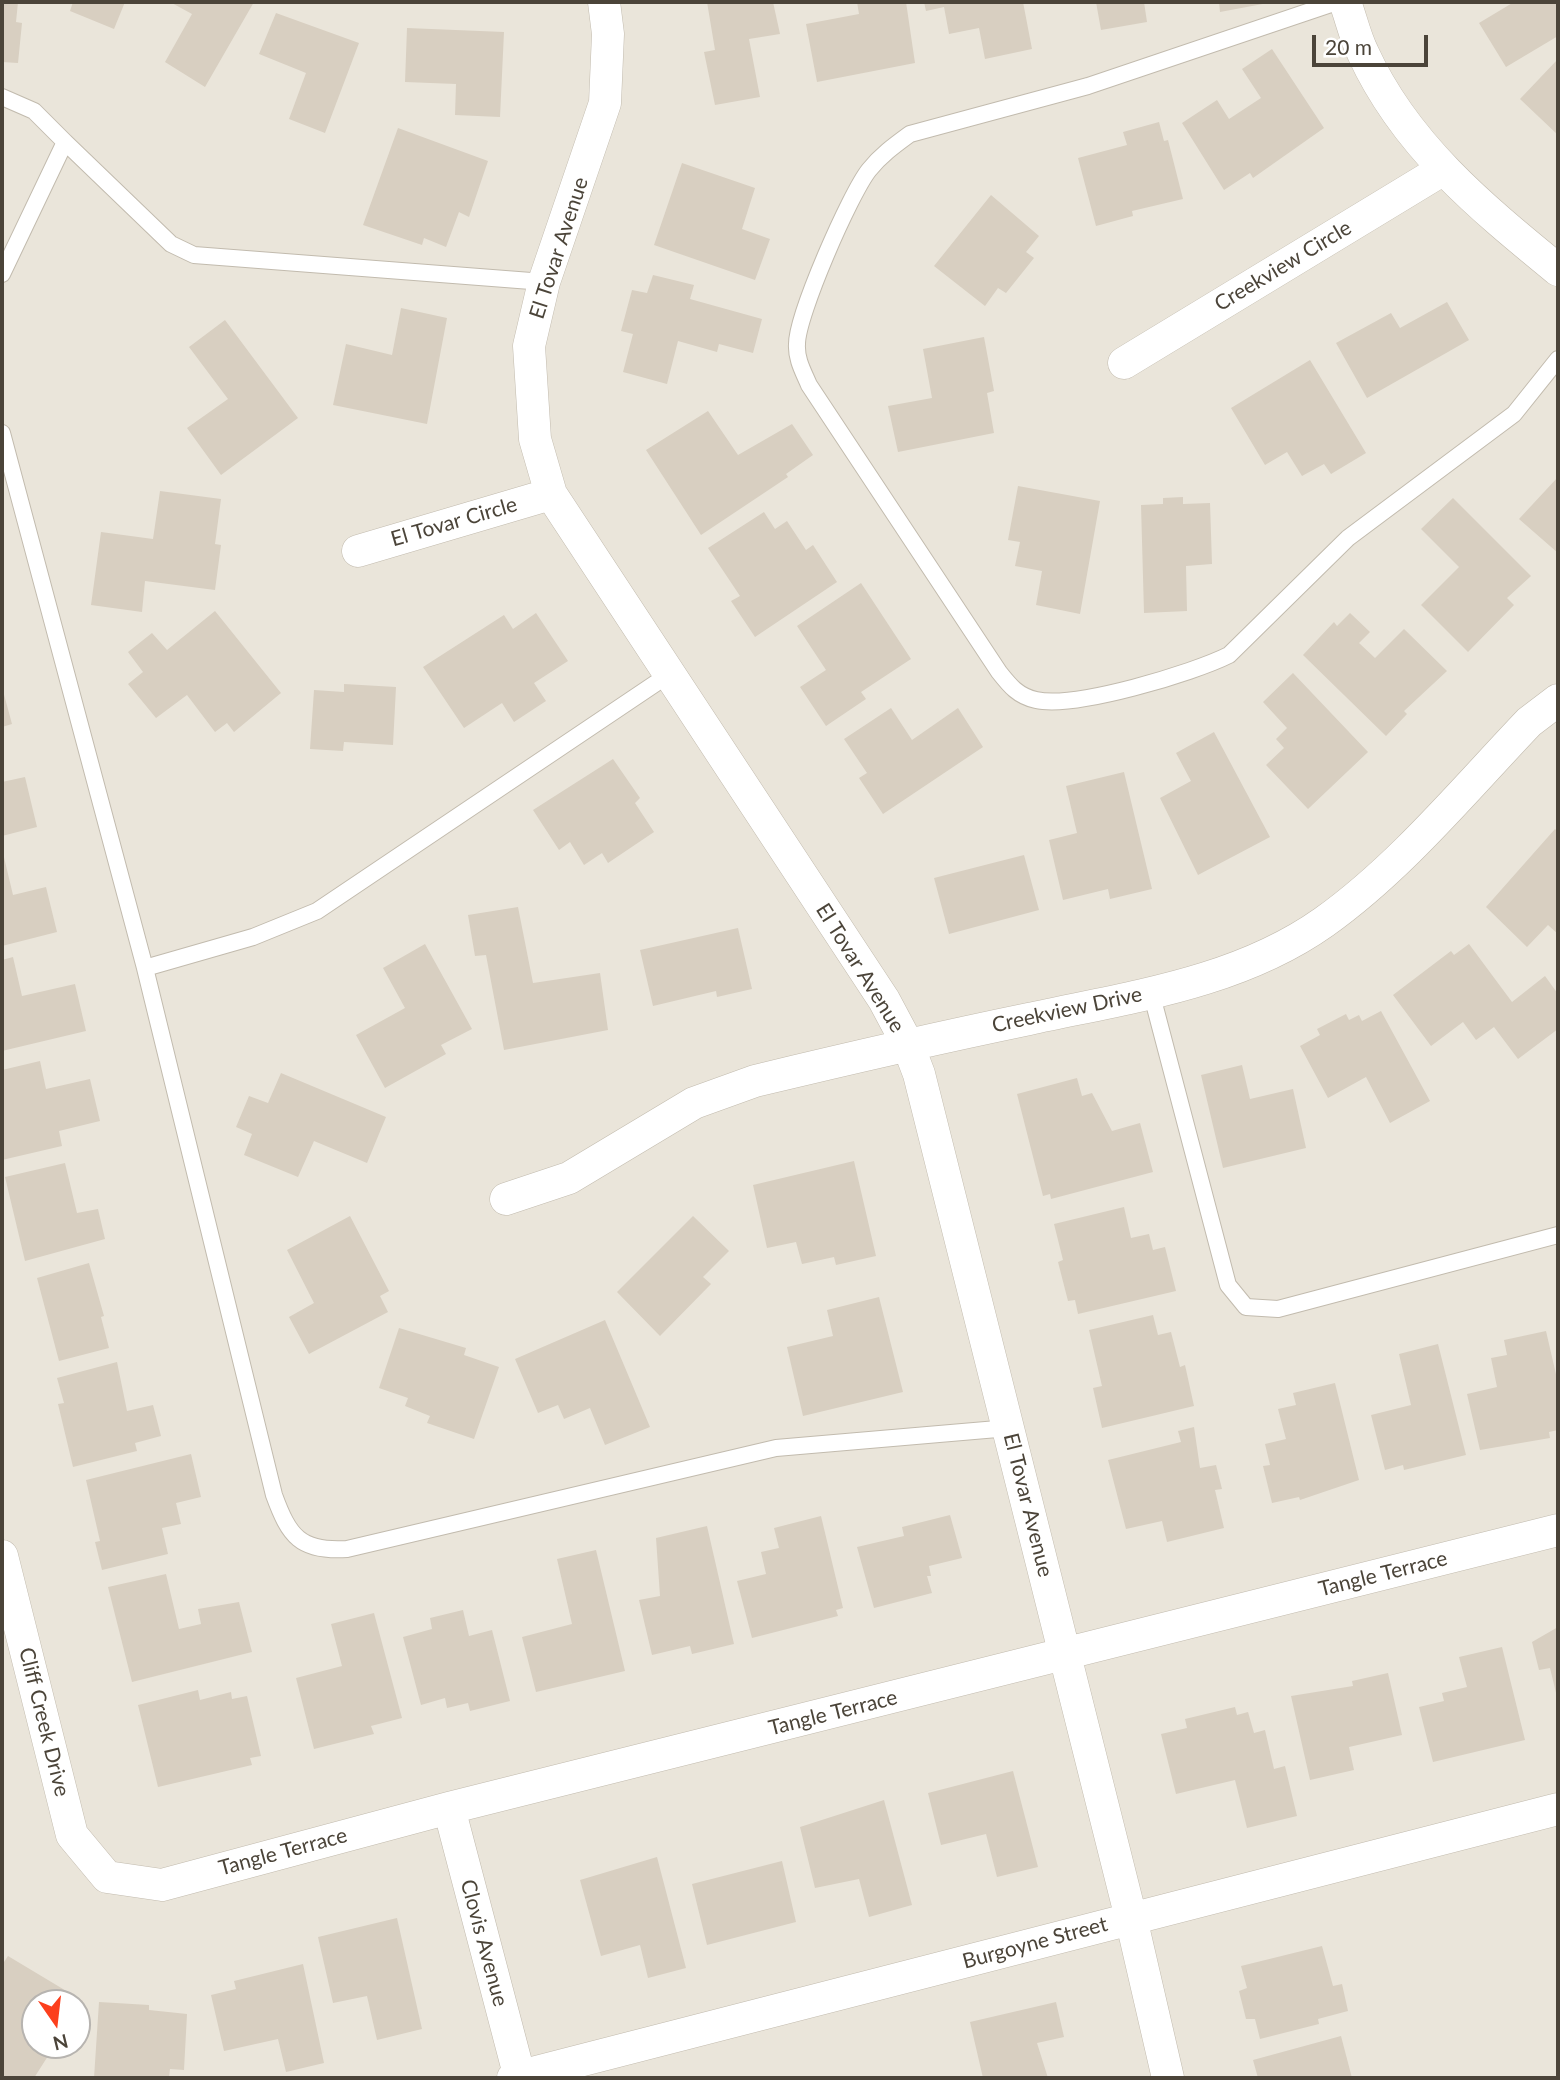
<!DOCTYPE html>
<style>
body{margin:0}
#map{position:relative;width:1560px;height:2080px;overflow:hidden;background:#f6f3ec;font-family:Lato,sans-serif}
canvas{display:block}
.frame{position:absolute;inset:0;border:4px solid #4b4439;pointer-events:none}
.north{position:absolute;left:21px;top:1989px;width:70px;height:70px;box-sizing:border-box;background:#fff;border:2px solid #b7b4b0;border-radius:50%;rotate:166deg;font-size:19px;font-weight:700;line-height:28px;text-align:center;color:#4b4439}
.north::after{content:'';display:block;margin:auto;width:24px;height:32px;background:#fc3f1d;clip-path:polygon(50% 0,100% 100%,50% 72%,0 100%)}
.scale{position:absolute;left:1312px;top:35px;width:116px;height:32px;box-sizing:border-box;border:4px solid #4b4439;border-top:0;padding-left:9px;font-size:21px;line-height:24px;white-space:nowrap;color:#4b4439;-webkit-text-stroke:5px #fff;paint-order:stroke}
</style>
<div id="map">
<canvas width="1560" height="2080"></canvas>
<div class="frame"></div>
<div class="north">N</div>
<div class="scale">20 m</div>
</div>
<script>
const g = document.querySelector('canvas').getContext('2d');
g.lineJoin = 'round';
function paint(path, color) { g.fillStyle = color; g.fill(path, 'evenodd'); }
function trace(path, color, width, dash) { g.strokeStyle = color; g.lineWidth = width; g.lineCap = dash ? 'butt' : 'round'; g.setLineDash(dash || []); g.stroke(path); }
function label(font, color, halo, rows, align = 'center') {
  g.font = font + ' Lato,sans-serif'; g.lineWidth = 7; g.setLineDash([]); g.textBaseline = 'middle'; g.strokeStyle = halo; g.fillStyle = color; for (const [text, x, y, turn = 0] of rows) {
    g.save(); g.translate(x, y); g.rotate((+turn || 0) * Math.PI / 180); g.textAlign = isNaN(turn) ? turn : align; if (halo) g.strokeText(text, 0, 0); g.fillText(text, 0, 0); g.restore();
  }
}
paint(new Path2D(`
 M2 2H1558V2078H2ZM35 2003H77V2045H35Z`), '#eae5da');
paint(new Path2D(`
 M2 2H18L16 22 22 23 18 63 2 62Z
 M73 2H125L114 29 70 11Z
 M170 2H254L205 87 165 62 192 14Z
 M707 2H773L780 34 749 39 760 97 715 105 704 52 715 50Z
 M857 2H906L915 63 817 82 806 24 859 14Z
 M924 2H1023L1032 49 985 59 979 28 949 34 944 7 926 11Z
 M1096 2H1144L1147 22 1101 30Z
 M1219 2H1268V3L1220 12Z
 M1514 2H1558V36L1506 67 1479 23Z
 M276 13 359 43 325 133 289 119 306 73 259 54Z
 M407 28 504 32 500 117 455 115 456 84 405 82Z
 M1272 49 1324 128 1253 178 1250 173 1224 190 1182 123 1217 100 1229 119 1261 98 1242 69Z
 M1558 59V135L1520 99Z
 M1159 122 1164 141 1168 140 1183 199 1132 211 1133 216 1096 226 1078 158 1127 145 1123 132Z
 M398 128 488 161 469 217 459 212 446 247 424 238 422 245 363 225Z
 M682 163 755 188 742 229 770 239 755 280 654 245Z
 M991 195 1039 236 1026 252 1034 258 1006 293 998 288 985 306 934 266Z
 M653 275 694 285 690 299 762 319 753 353 719 344 717 352 678 341 667 384 623 372 633 334 621 331 632 290 647 293Z
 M1447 302 1469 340 1367 398 1336 343 1391 313 1400 328Z
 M401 308 447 318 427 424 333 405 346 344 392 355Z
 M225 320 298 418 221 475 187 428 228 399 189 347Z
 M984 337 994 391 987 393 994 433 898 452 888 406 932 398 923 349Z
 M1310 360 1366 453 1331 474 1324 464 1302 476 1287 452 1265 465 1231 408Z
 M708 411 738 455 792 424 813 455 786 474 788 477 701 535 646 450Z
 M1558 477V553L1519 519Z
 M1018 486 1100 501 1080 614 1036 605 1042 571 1015 566 1020 542 1008 540Z
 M160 491 221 499 215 544 221 545 215 590 145 581 142 612 91 605 101 532 153 539Z
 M1183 497V504L1210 503 1212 564 1186 566 1187 611 1144 613 1141 505 1163 504V498Z
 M1453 498 1531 576 1507 598 1514 605 1468 652 1421 605 1459 567 1421 529Z
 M764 512 775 529 787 521 806 550 813 545 837 582 755 637 731 601 740 596 708 548Z
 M861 583 911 659 861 692 866 699 826 726 800 687 826 670 797 626Z
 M215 611 281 693 234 732 227 723 215 732 187 695 156 718 128 684 143 672 128 652 152 633 167 650Z
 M536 613 568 661 534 683 546 701 514 722 502 703 464 728 423 667 504 615 513 629Z
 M1350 613 1370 632 1359 643 1375 658 1404 629 1447 671 1404 711 1407 714 1386 736 1303 655 1334 622 1337 626Z
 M1293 673 1368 752 1308 809 1266 765 1284 748 1276 739 1287 728 1263 702Z
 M344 684 396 687 393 745 344 742 343 751 310 749 314 690 344 692Z
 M2 687 12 724 2 727Z
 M891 708 912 740 958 708 983 747 883 814 859 778 867 773 844 739Z
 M1214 732 1270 837 1198 875 1160 798 1191 781 1176 753Z
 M613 759 640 798 635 803 654 832 608 863 602 853 584 865 570 842 559 850 533 810Z
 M1124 772 1152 889 1110 899 1108 889 1063 900 1049 840 1077 833 1066 786Z
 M25 777 37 827 2 836V782Z
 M1555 829 1558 832V934L1548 925 1527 947 1486 907Z
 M3 853 13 895 46 887 57 932 2 946Z
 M1024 855 1039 910 949 934 934 878Z
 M518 907 533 983 600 973 608 1030 504 1050 486 955 475 956 468 915Z
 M738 928 752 989 717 997 716 991 653 1006 640 950Z
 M425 944 472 1029 441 1045 446 1054 385 1088 356 1035 405 1008 383 968Z
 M1469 944 1512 1002 1545 976 1558 994V1029L1518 1059 1494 1027 1476 1040 1463 1022 1431 1046 1393 995 1451 951 1454 955Z
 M13 957 22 996 75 984 86 1031 2 1051V960Z
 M1381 1011 1430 1101 1390 1123 1366 1077 1328 1098 1300 1046 1320 1035 1317 1029 1346 1014 1349 1020 1359 1015 1362 1021Z
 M40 1061 46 1089 90 1079 100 1121 59 1131 62 1146 2 1160V1070Z
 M1242 1065 1250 1099 1293 1089 1306 1148 1223 1168 1201 1075Z
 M281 1073 386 1117 367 1163 314 1141 298 1177 244 1155 252 1134 236 1127 249 1096 268 1103Z
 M1077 1078 1082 1096 1092 1093 1112 1131 1140 1123 1153 1172 1051 1199 1050 1194 1043 1196 1017 1094Z
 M854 1161 876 1256 836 1265 834 1257 802 1264 796 1242 767 1248 753 1185Z
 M65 1163 77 1213 98 1209 105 1239 25 1261 5 1177Z
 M1124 1207 1131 1238 1149 1234 1153 1250 1165 1247 1176 1291 1078 1314 1075 1300 1068 1301 1058 1262 1063 1260 1054 1224Z
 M350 1216 389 1291 380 1296 388 1312 309 1354 289 1317 314 1303 287 1250Z
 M693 1216 729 1251 703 1277 711 1284 660 1336 617 1292Z
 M89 1263 104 1316 101 1317 109 1348 59 1361 37 1278Z
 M879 1297 903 1392 803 1416 787 1347 833 1336 827 1310Z
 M1153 1315 1158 1335 1171 1332 1180 1367 1185 1365 1194 1406 1102 1428 1093 1388 1102 1386 1089 1330Z
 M605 1320 650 1427 605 1445 590 1408 564 1419 558 1405 538 1413 515 1359Z
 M399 1328 466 1348 464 1355 499 1367 474 1439 427 1423 430 1416 405 1406 408 1398 379 1388Z
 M1546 1331 1558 1383V1430L1549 1432 1550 1438 1480 1450 1467 1394 1497 1387 1491 1358 1507 1355 1504 1340Z
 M1438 1344 1466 1455 1404 1470 1403 1465 1385 1470 1371 1415 1411 1405 1399 1354Z
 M117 1362 127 1411 153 1405 161 1436 135 1443 137 1451 73 1467 58 1404 64 1403 57 1378Z
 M1335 1383 1359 1480 1300 1500 1299 1497 1272 1503 1263 1466 1270 1465 1265 1444 1286 1439 1278 1409 1296 1405 1293 1393Z
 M1194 1427 1200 1468 1216 1465 1222 1489 1215 1490 1224 1528 1167 1542 1162 1521 1126 1529 1108 1460 1181 1442 1178 1431Z
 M191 1454 201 1497 176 1503 181 1524 162 1528 168 1554 102 1570 95 1542 100 1541 86 1480Z
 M950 1515 962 1558 929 1566 931 1576H927L932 1593 874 1608 857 1547 904 1536 902 1527Z
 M821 1516 843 1608 836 1610 838 1616 752 1638 737 1581 766 1574 761 1552 779 1548 774 1528Z
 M707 1526 734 1644 692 1654 690 1646 652 1655 639 1600 660 1596 656 1538Z
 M596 1550 625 1671 536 1692 522 1637 572 1624 557 1559Z
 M166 1574 179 1629 201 1624 198 1609 239 1602 252 1652 132 1682 108 1587Z
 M463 1610 469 1636 492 1630 510 1701 470 1711 468 1703 447 1708 445 1698 421 1705 403 1637 432 1629 430 1618Z
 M374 1613 402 1718 371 1726 374 1734 314 1749 296 1678 342 1666 331 1624Z
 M1558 1627V1697H1557L1550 1668 1539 1670 1532 1642Z
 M1502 1647 1525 1740 1433 1762 1419 1707 1444 1701 1442 1693 1467 1687 1459 1657Z
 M1388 1673 1402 1735 1349 1747 1354 1770 1310 1780 1291 1696 1353 1686 1352 1681Z
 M198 1690 200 1700 231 1692 232 1699 247 1696 261 1756 250 1758 252 1765 158 1787 138 1705Z
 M1235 1707 1237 1715 1248 1712 1254 1733 1265 1730 1274 1769 1285 1766 1297 1816 1247 1828 1235 1780 1176 1794 1161 1734 1187 1728 1185 1719Z
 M1013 1771 1038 1867 997 1877 986 1834 941 1845 928 1793Z
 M884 1800 912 1905 869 1917 859 1879 815 1888 800 1827Z
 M657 1857 686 1968 648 1978 640 1945 601 1956 580 1880Z
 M782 1861 796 1922 707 1945 692 1884Z
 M397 1918 422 2029 377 2040 367 1996 333 2003 318 1937Z
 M1322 1946 1333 1986 1342 1984 1348 2011 1318 2019 1319 2024 1260 2039 1255 2019H1246L1239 1991 1247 1988 1241 1966Z
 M8 1956 83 2001 77 2010V2003H35V2045H55L34 2078H2V1965Z
 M303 1964 324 2063 286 2072 278 2039 224 2051 211 1995 236 1989 234 1981Z
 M99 2002 149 2005V2010L187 2014 184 2070 170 2069 169 2078H94Z
 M1056 2002 1064 2037 1037 2043 1048 2078H983L970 2022Z
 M1341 2036 1352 2078H1258L1253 2060Z`), '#d8cfc1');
const lane = new Path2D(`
 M1337 2 1088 86 910 134C895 145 881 155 869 170 850 194 797 315 797 344 796 359 803 371 809 385L999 672C1010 686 1018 696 1036 700 1075 709 1193 673 1229 655L1348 538 1514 414 1558 359
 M2 97 34 111 65 142 2 274
 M65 142 171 244 194 255 544 282
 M2 433 145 968
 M668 675 317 911 253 937 145 968 274 1495C289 1536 300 1552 347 1549L776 1448 1009 1428
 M1151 992 1228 1285 1246 1307 1278 1309 1558 1235`);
const street = new Path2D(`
 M604 2 608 34 605 103 544 282 529 346 535 439 551 494 884 1000 908 1045 919 1074 1131 1918 1168 2078
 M1345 2C1351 18 1355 37 1363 53 1405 145 1481 207 1558 270
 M1124 363 1442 170
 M358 551 551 494
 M506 1199 569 1178 694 1103 755 1081C846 1059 937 1038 1029 1019 1130 997 1238 983 1324 922 1400 868 1465 789 1529 722L1558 700
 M2 1556 72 1835 107 1877 162 1885 449 1808 1558 1530
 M449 1808 520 2078
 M513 2078 1558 1809`);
trace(lane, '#c2bbae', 18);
trace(street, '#c2bbae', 33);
trace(lane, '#fff', 16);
trace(street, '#fff', 32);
label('21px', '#4b4439', '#fff', [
 ["El Tovar Avenue",559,248,-72],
 ["Creekview Circle",1283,266,-31],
 ["El Tovar Circle",454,522,-16],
 ["El Tovar Avenue",860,968,58],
 ["Creekview Drive",1067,1010,-12],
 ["El Tovar Avenue",1028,1505,76],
 ["Tangle Terrace",1383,1574,-14],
 ["Tangle Terrace",833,1713,-14],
 ["Cliff Creek Drive",44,1722,76],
 ["Tangle Terrace",283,1852,-15],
 ["Clovis Avenue",484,1943,75],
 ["Burgoyne Street",1035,1943,-15]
]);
</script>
